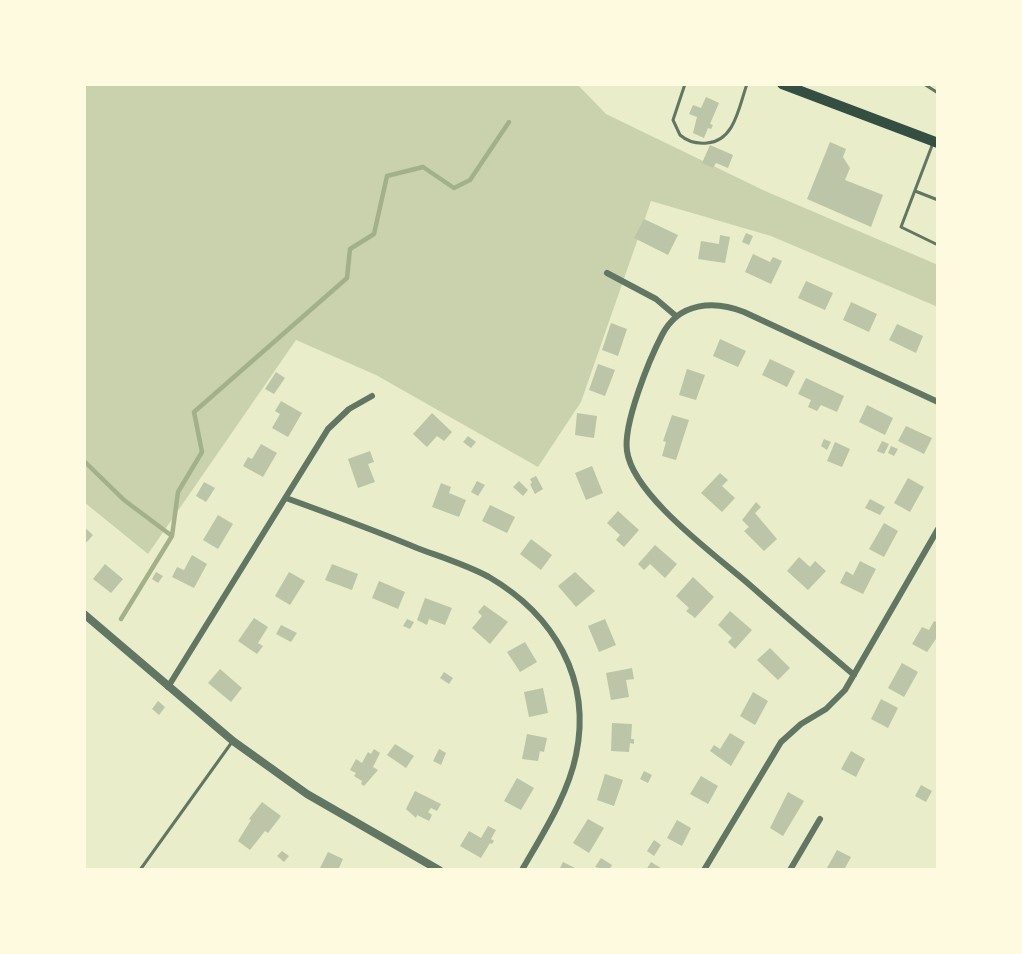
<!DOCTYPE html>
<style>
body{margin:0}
#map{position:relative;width:1022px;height:954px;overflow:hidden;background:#e9edc9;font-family:Raleway,sans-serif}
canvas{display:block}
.frame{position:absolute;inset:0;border:86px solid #fefae0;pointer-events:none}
</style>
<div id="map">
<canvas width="1022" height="954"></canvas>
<div class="frame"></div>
</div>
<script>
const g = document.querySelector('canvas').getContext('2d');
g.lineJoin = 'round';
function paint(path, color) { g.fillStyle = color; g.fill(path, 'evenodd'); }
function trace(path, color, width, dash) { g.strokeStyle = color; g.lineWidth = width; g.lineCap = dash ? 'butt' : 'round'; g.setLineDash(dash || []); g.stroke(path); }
paint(new Path2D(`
 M84 84H577L606 114 765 191 938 265V307L771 236 651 201 581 402 538 467 376 375 296 340 148 554 84 502Z`), '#cad2ad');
trace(new Path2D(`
 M84 461 124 500 172 536
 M121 619 172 536 178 492 202 452 194 412 347 278 350 249 374 234 387 176 423 167 454 188 470 180 509 122`), '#a3b18a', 4.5);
paint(new Path2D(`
 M706 97 719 103 710 124 713 125 711 129 708 128 704 138 693 133 697 117 689 114 693 105 701 108Z
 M830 142 846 149 843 157 850 168 845 180 883 195 871 227 807 199Z
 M710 145 733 155 728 168 716 163 713 168 702 163Z
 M644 219 678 235 668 255 634 238Z
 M746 233 753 236 749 245 742 242Z
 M720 235 730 237 725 263 698 259 701 241 719 244Z
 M753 254 770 262 773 257 782 261 771 284 745 272Z
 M806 281 833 293 825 310 798 298Z
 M851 302 877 314 869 332 843 320Z
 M611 323 627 329 618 356 602 350Z
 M897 324 923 336 916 353 889 340Z
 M720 339 746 351 738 367 713 356Z
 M770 359 795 371 787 387 762 375Z
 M598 364 615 370 605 396 589 390Z
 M687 369 705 375 696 400 679 395Z
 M276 372 285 378 274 394 265 389Z
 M806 378 844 396 837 412 821 405 817 411 808 407 811 400 798 394Z
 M281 401 302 413 288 437 272 428 280 414 275 411Z
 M867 405 893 418 885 435 859 422Z
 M432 413 452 432 444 441 437 436 427 447 413 434Z
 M577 413 597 416 594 438 575 435Z
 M672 415 689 420 676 460 662 456 666 442 663 441Z
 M906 426 932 438 924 454 898 441Z
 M468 436 476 442 471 448 463 442Z
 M824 439 831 442 827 450 821 446Z
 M882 441 889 444 884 454 877 451Z
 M835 442 850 449 842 467 827 461Z
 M261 444 277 453 263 477 243 466 248 457 252 459Z
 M891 446 898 449 894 456 888 453Z
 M370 451 374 462 368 464 375 482 358 488 348 459Z
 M592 466 603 493 586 500 575 473Z
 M720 473 728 480 722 486 735 498 722 512 701 493Z
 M536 476 543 489 535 494 530 484 532 483 530 479Z
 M908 478 924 487 910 512 894 503Z
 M477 481 485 485 478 496 471 492Z
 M519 481 528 490 523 496 513 487Z
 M204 482 215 488 206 502 196 496Z
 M441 483 451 487 449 493 466 500 459 517 432 507Z
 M870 499 885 507 880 515 865 508Z
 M756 502 761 507 755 513 777 539 764 551 744 531 749 527 742 520Z
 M490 505 515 517 507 533 482 521Z
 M618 511 639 530 624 547 616 540 620 535 607 523Z
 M218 515 233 524 218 549 203 540Z
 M884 523 898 531 884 557 869 549Z
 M84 527 93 535 84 545Z
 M531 539 552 555 541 570 520 554Z
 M655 545 677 564 665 578 650 564 644 570 638 564Z
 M192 555 207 564 194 588 172 577 177 567 184 570Z
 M799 557 810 567 815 561 826 571 808 590 787 571Z
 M860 561 876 569 863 594 840 583 846 571 853 575Z
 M105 564 123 579 111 593 93 579Z
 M332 564 358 574 352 590 325 580Z
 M156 572 163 576 158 583 152 579Z
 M289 572 305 581 290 605 275 596Z
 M575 572 595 591 576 607 558 586Z
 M693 577 714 597 695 618 686 611 689 608 676 596Z
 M379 581 405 592 398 609 372 598Z
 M425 598 452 608 445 625 429 619 427 625 417 620Z
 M484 605 508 622 490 644 472 628 482 616 478 612Z
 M730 611 752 630 735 649 728 642 732 638 718 625Z
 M254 618 268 627 258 643 263 646 257 654 238 641Z
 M407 619 414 622 410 629 403 626Z
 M605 619 616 645 599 652 588 626Z
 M934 621 938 623V636L927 652 912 644 922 627 929 630Z
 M281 625 297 633 291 642 276 634Z
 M525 642 537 662 520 672 507 652Z
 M770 648 790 668 778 680 757 660Z
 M902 663 918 672 904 697 888 688Z
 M632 668 634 679 626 680 629 697 611 700 606 673Z
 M220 669 242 688 231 702 208 683Z
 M444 672 453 678 449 684 440 678Z
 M543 688 548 713 529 717 524 692Z
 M753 692 768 701 755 725 740 716Z
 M881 699 898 708 888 728 871 719Z
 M158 701 165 707 159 715 152 709Z
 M612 723 632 724 631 739H634V744L630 743 629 752 611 751Z
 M730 733 745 742 731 766 710 751 714 745 720 749Z
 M527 734 547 738 544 752 540 751 538 761 522 759Z
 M395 744 414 756 406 768 387 755Z
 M374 749 380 753 373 767 378 770 364 786 361 784 362 781 354 776 356 773 350 770 356 759 362 763 368 752 371 754Z
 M439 749 446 753 441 765 433 761Z
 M851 751 865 759 856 777 841 769Z
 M644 771 652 775 648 783 640 779Z
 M605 774 623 780 614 806 597 800Z
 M701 776 718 786 708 804 690 794Z
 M517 778 534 788 521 810 504 801Z
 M921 785 932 791 926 802 915 796Z
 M415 791 441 804 437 811 431 808 428 812 432 815 429 821 417 815 416 818 406 809Z
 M788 792 804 801 783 836 770 828Z
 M262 802 281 816 268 833 265 831 250 850 238 841 251 820 249 819Z
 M588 819 604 828 589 853 573 843Z
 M677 820 691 828 682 846 667 838Z
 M488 826 496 830 491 839 494 841 492 844 490 843 481 858 460 846 469 831 481 838Z
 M654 840 661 845 654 856 647 851Z
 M837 850 851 857 844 870 827 868Z
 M282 851 289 856 284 862 277 856Z
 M328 852 343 859 338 870H319Z
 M601 858 612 865 609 870 595 867Z
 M563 862 579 870H559Z
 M651 862 664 870H646Z`), '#bcc5a7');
trace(new Path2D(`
 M685 84 673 120 680 135C688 142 697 144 707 143 735 141 739 106 747 84
 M924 84 938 93
 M933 143 901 227 938 245
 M915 191 938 200
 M140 870 232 742`), '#617663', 3);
trace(new Path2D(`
 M607 273 656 299 676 316
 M286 498C330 514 374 530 417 548 441 557 467 565 489 577 554 615 592 679 576 755 568 795 542 835 522 870
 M854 675C820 646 785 616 751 586 717 556 633 496 627 451 623 424 649 360 662 335 679 302 714 300 744 312L938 402
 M168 687 328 429 349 409 372 396
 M704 870 781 742 801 724 826 709 845 690 938 529
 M790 870 820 819`), '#617663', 6);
trace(new Path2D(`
 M84 614 233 741 307 794 439 870`), '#617663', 8);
trace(new Path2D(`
 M782 84 938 143`), '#344e41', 10);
</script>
